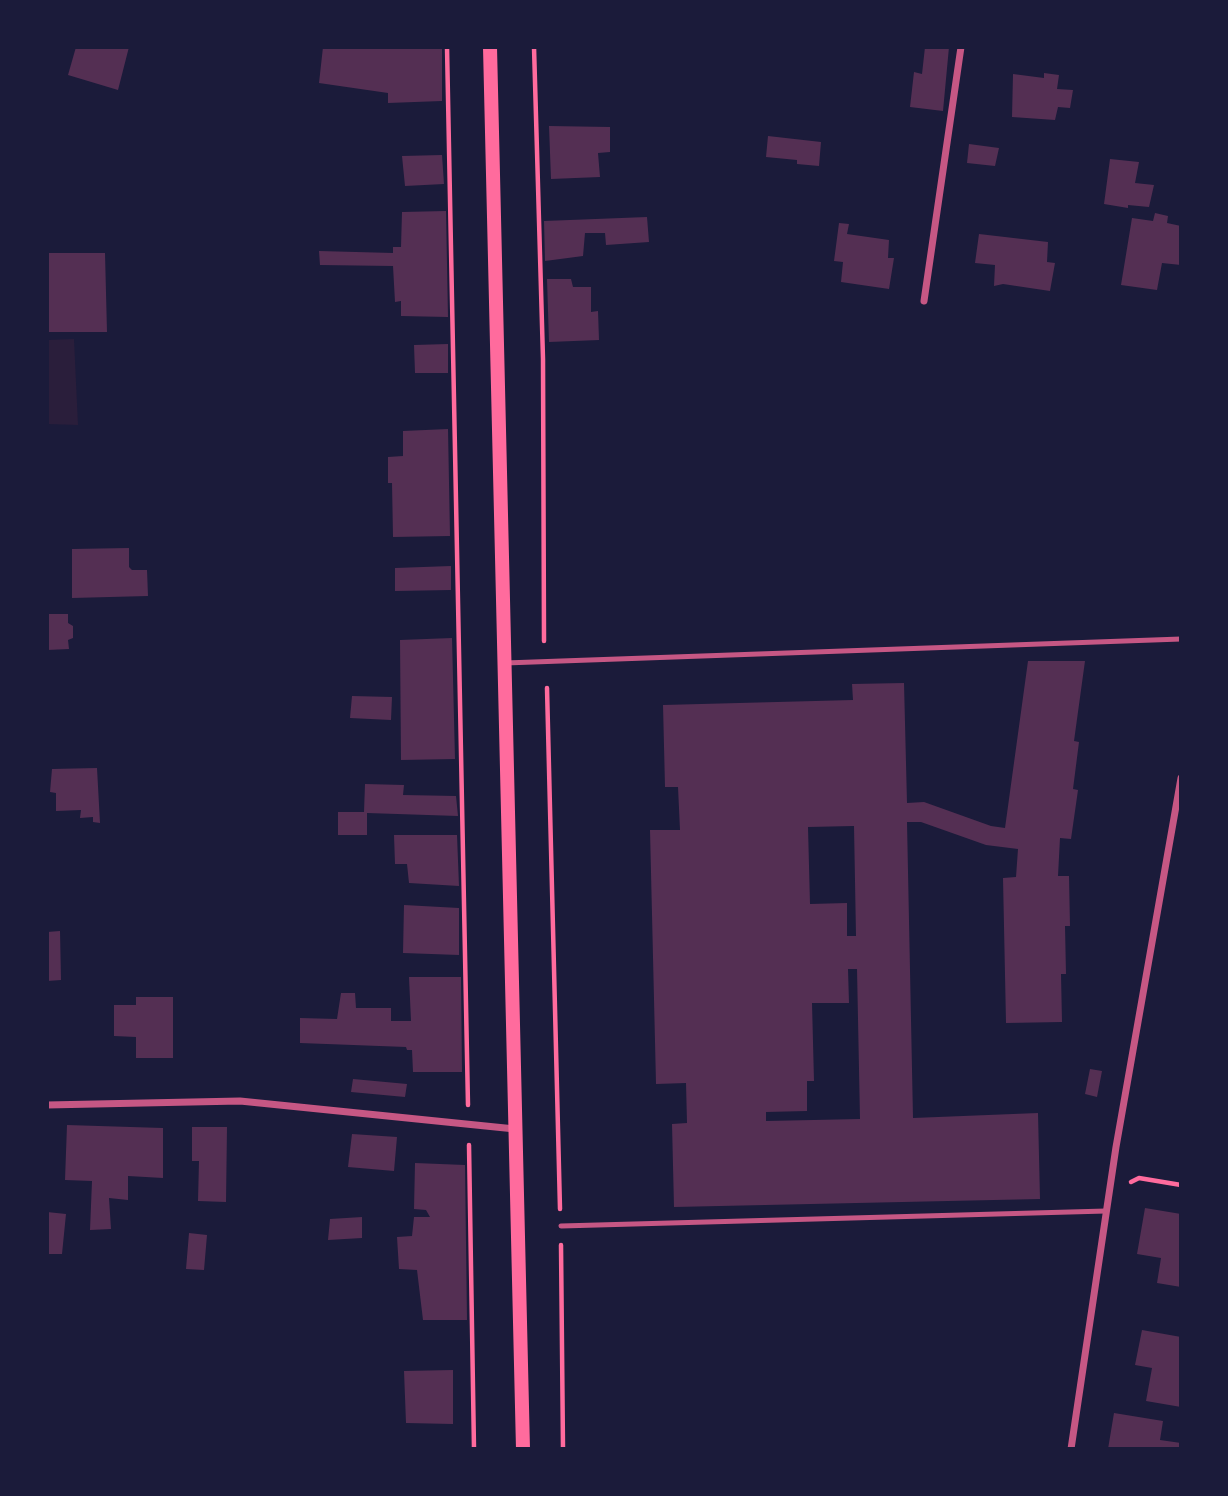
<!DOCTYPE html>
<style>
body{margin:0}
#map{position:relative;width:1228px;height:1496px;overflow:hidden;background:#1b1b3a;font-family:Lato,sans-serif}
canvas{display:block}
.frame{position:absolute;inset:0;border:49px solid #1b1b3a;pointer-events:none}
</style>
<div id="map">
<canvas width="1228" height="1496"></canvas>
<div class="frame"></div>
</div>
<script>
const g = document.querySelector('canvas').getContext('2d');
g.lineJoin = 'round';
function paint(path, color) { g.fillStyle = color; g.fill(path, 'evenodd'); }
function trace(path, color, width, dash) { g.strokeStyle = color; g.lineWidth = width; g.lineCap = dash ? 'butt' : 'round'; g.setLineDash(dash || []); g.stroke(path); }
paint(new Path2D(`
 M74 339 78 425 47 424V340Z`), '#2a1e3b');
paint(new Path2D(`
 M76 47H129L118 90 68 75Z
 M323 47H442V101L388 103V93L319 83Z
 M925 47H949L943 111 910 107 914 72 922 74Z
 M1044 73 1059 75 1057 89 1073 90 1070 108 1058 107 1055 120 1012 117 1013 74 1044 78Z
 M549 126 610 127V152L598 153 600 177 551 179Z
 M768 136 821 142 819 166 797 164V160L766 157Z
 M969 144 999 148 995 166 967 163Z
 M442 155 444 184 405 186 402 156Z
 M1110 159 1139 162 1135 183 1154 185 1149 207 1128 205V208L1104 204Z
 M446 211 448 317 401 316V301L395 302 393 266 320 265 319 251 393 253V247H401L402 212Z
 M1155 213 1168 216 1167 223 1181 226V265L1162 263 1157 290 1121 285 1132 218 1153 221Z
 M647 217 649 242 606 245 605 233H585L583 256 545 261 544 221Z
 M839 223 849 224 847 234 889 240 888 258H894L889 289 841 282 843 262 834 261Z
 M979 234 1048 242 1047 262 1055 263 1050 291 1003 284 994 286 995 265 975 263Z
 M47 253H105L107 332H47Z
 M547 279H571L573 287H591V312L598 311 599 340 549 342Z
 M448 344V373H415L414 345Z
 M448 429 450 536 393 537 392 483H388V457L403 456V431Z
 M129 548V567L132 570H147L148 596 72 598V549Z
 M451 566V590L395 591V568Z
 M47 614H68V623L73 626V638L68 640 69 649 47 650Z
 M452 638 455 759 401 760 400 640Z
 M1028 661H1085L1074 741 1079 742 1073 789 1078 790 1071 839 1060 838 1058 876H1069L1070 926H1065L1066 974H1061L1062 1022 1006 1023 1003 878 1016 877 1018 849 986 845 921 822H907L913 1118 1038 1113 1040 1199 674 1207 672 1124 687 1123 686 1083 656 1084 650 830H680L678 787H665L663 705 853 700 852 684 904 683 907 803 924 802 991 826 1005 828ZM854 826 856 936H847V903L810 904 808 827ZM848 969H857L860 1119 766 1121V1112L807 1111V1081H814L812 1003H849Z
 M352 696 392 697 391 720 350 718Z
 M97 768 100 823 93 822V817L80 818 81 810 56 811V793L50 792 52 769Z
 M365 784 404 785 403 795 456 796 458 816 367 813V835H338V812H364Z
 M394 835H457L459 886 409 883 407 864H395Z
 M404 905 459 908V955L403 953Z
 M60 931 61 980 47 981V932Z
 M409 977H461L462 1072H413L412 1050H407L406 1047 300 1043V1018L337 1019 341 993H355L356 1008H391V1021H411Z
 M136 997H173V1058H136V1037L114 1036V1005H136Z
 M1090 1069 1102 1071 1097 1097 1085 1094Z
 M353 1079 407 1084 405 1097 351 1092Z
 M67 1125 163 1128V1178L128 1176V1200L109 1198 111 1229 90 1230 92 1181 65 1180Z
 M192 1127H227L226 1202 198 1201 199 1161H192Z
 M352 1134 397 1137 394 1171 348 1167Z
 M415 1163 465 1165 467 1320H423L417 1270 399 1269 397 1237 412 1236 414 1217H430L426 1210 414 1209Z
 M1145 1208 1181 1214V1287L1157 1283 1161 1258 1137 1254Z
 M47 1212 66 1214 62 1254H47Z
 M362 1217V1238L328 1240 330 1219Z
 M189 1233 207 1235 204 1270 186 1269Z
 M1142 1330 1181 1337V1407L1146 1401 1152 1368 1135 1365Z
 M453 1370V1424L406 1423 404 1371Z
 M1114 1413 1163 1421 1160 1440 1181 1443V1449H1108Z`), '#542f53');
trace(new Path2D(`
 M447 47 468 1105
 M534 47 543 359 544 641
 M547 688 560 1209
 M469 1145 474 1449
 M1131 1182 1139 1178 1181 1185
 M561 1245 563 1449`), '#ff6b9d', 4.5);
trace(new Path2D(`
 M505 663 1181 639
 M561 1226 1106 1211`), '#c65784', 5);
trace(new Path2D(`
 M924 301 961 47
 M47 1105 240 1101 515 1129
 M1071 1449 1116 1147 1181 778`), '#c65784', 7);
trace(new Path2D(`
 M490 47 523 1449`), '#ff6b9d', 14);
</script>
